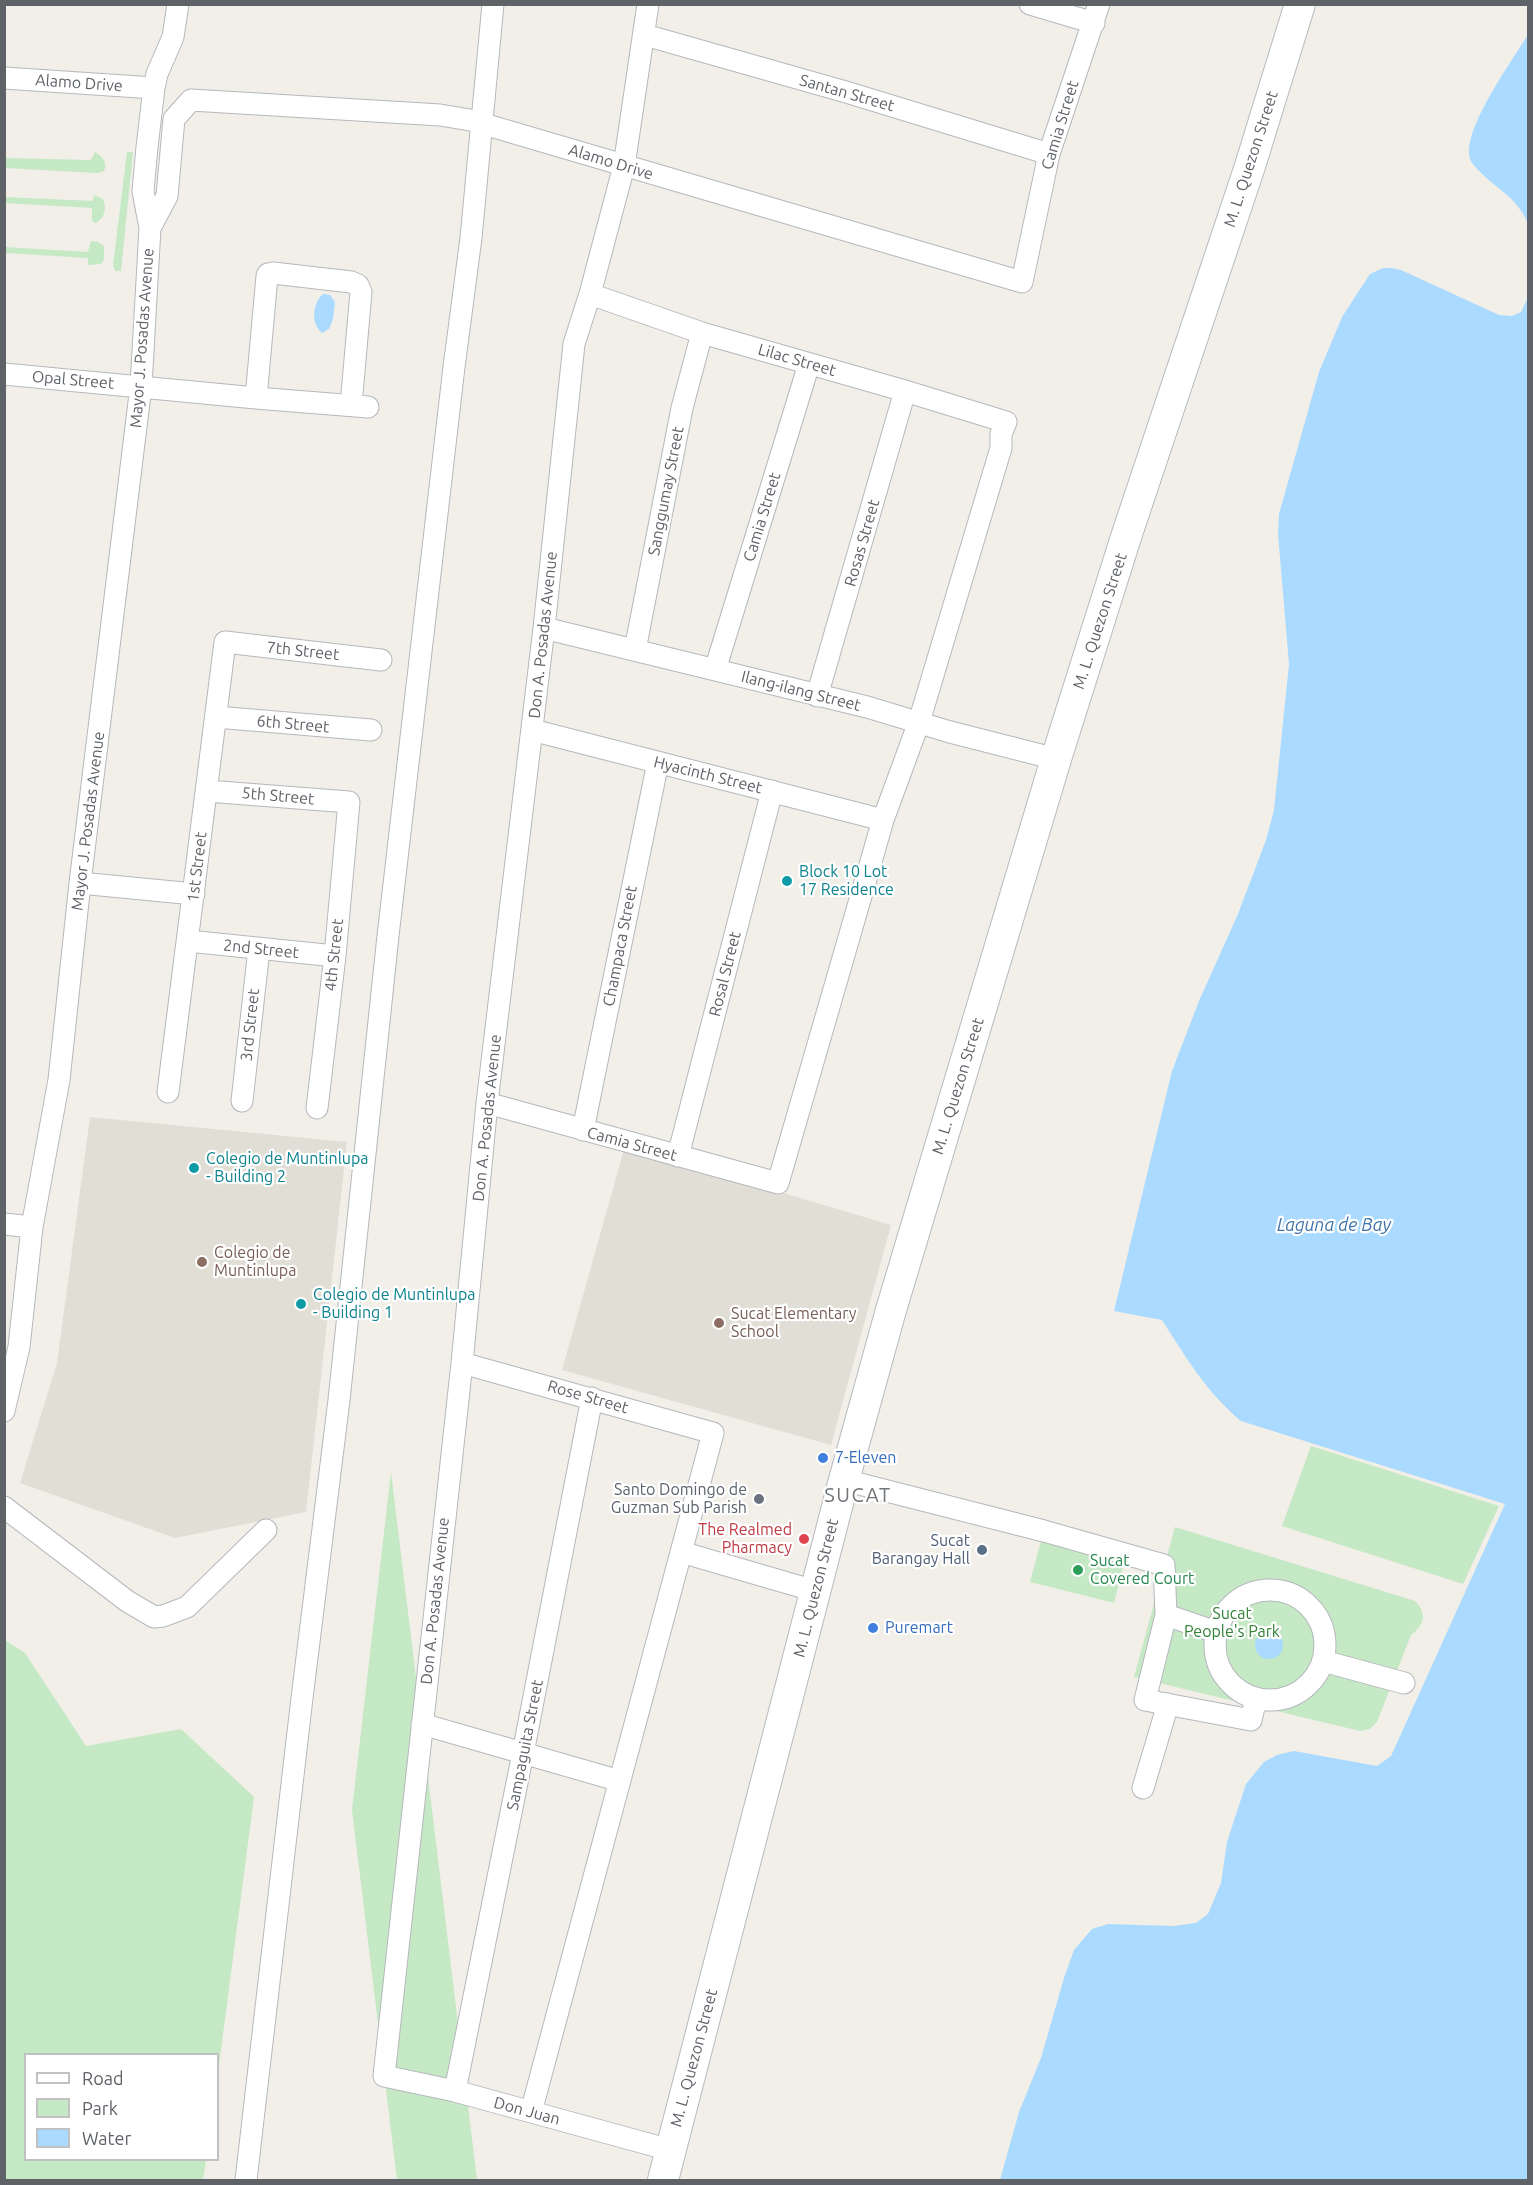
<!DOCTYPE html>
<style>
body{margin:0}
#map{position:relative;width:1533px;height:2185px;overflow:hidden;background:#f1efe8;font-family:Ubuntu,sans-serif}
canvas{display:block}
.frame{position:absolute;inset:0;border:6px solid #5f6368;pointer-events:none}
.legend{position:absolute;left:24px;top:2053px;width:195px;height:108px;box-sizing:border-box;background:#fff;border:2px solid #bfc1c3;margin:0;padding:8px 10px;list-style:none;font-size:18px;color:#5f6368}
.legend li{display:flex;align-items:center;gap:12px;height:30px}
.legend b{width:30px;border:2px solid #bfc1c3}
</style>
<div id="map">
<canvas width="1533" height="2185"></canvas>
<div class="frame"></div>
<ul class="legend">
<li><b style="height:8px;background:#fff"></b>Road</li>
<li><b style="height:16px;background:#c5e8c5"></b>Park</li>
<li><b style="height:16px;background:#aadaff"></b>Water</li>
</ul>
</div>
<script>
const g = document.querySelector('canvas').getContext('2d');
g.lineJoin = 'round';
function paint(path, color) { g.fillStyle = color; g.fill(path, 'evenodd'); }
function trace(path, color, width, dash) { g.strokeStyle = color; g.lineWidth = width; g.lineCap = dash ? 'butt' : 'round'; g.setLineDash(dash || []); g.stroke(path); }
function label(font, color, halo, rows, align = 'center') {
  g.font = font + ' Ubuntu,sans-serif'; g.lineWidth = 4.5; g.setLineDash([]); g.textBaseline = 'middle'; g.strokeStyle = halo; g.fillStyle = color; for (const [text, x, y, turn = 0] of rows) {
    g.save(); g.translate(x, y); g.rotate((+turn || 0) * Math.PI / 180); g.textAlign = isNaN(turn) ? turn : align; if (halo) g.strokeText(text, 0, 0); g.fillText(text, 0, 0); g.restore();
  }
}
paint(new Path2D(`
 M90 1117 347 1142 306 1512 175 1538 20 1483 57 1363Z
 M625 1146 891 1225 831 1445 562 1370Z`), '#e1ded6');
paint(new Path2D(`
 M95 152C102 156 108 163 104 171L98 173 5 168V158L91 160Z
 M127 152H133L121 271H115L113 265Z
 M94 195 103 199C107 209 105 217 96 223L92 221V208L5 203V197L93 201Z
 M91 241 98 242 104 246V260L101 264 88 265V258L5 253V247L88 252Z
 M1311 1446 1499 1506 1463 1584 1282 1526Z
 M391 1472 477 2180H397L352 1810Z
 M1175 1527 1415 1601C1428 1614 1424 1625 1411 1635L1377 1722 1370 1729 1360 1731 1134 1677Z
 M1042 1537 1125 1559 1114 1603 1030 1582Z
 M5 1640 25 1653 86 1746 181 1729 254 1797 218 2073V2054H26V2160H206L203 2180H5Z`), '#c5e8c5');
paint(new Path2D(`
 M1528 34V224C1517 195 1491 187 1473 164 1453 140 1515 58 1528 34Z
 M1383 268H1392L1401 270 1499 315 1512 316 1521 312 1528 297V2180H1000L1019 2112 1041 2058 1064 1978 1074 1950 1092 1929 1108 1924 1173 1926 1196 1923 1208 1914 1221 1883 1227 1842 1246 1784 1264 1762 1277 1755 1294 1751 1377 1766 1391 1756 1505 1504 1241 1421C1207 1393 1185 1356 1162 1320L1114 1311 1172 1071 1199 1001 1238 914 1266 840 1274 810 1289 664 1278 534 1279 514 1319 372 1342 317 1370 274Z
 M323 294 330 295 335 302 333 319 329 329 322 333C310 323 313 303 323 294Z
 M1255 1645a14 14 0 1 1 28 0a14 14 0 1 1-28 0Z`), '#aadaff');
const street = new Path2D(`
 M648 4 624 166 590 294 574 344 544 628 487 1103 462 1363 384 2076 455 2091 670 2150
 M1030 4 1094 23
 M645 35 846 92 1049 154
 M4 78 154 88
 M150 228 167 196 174 119 191 100 440 115 470 120 1022 282 1049 154 1099 4
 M4 374 256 398 368 407
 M256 398 267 276 268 274 273 273 351 282 358 285 361 292 351 405
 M544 628 867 707 950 732 1056 759
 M635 650 682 408 702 333
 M715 670 809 364
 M817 696 905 391
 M216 717 371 730
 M532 730 883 820
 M207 791 349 802 335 956 317 1108
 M80 883 194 894
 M188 941 335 956
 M168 1092 225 642 381 660
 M242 1101 259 949
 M487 1103 778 1183 883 820 919 722 1001 448V434L1006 422 905 391 702 333 590 294
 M583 1130 658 762
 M678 1156 772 791
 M4 1224 32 1227
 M462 1363 713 1433 531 2112
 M4 1411 19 1347 32 1227 59 1080 80 883 141 386 150 228 143 191 147 147 154 88 157 74 173 37 178 4
 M844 1480 1044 1531 1164 1565 1166 1615 1145 1700 1251 1720 1256 1699
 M4 1507 127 1601 154 1617 163 1616 187 1607 266 1530
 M681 1552 815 1591
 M1215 1645a55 55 0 1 1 110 0a55 55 0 1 1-110 0Z
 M1166 1615 1216 1632
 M1323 1661 1404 1683
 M422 1724 620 1781
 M1143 1788 1168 1704
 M455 2091 523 1753 592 1398
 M246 2180 302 1698 339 1400 388 936 454 367 471 238 493 4`);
const secondary = new Path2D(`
 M663 2180 844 1480 891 1310 1056 759 1126 537 1250 166 1300 4`);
trace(street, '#b5b8bc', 23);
trace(secondary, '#b6babf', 32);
trace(street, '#fff', 21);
trace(secondary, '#fff', 30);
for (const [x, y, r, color] of [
 [787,881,6,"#0f9aa8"],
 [194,1168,6,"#0f9aa8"],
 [202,1262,6,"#8d6e63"],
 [301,1304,6,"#0f9aa8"],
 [719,1323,6,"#8d6e63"],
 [823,1458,6,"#3f7fe0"],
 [759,1499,6,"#6b7280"],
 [804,1539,6,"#e0444e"],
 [982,1550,6,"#5c6f8a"],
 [1078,1570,6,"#2e9e5b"],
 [873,1628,6,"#3f7fe0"]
]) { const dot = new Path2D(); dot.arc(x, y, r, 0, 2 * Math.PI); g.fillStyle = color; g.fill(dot); trace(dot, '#fff', 2); }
label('16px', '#5f6368', '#fff', [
 ["Alamo Drive",79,83,4],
 ["Santan Street",847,93,16],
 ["Camia Street",1060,125,-73],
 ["M. L. Quezon Street",1251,159,-72],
 ["Alamo Drive",611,162,17],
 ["Mayor J. Posadas Avenue",142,338,-86],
 ["Lilac Street",797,360,16],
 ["Opal Street",73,380,5],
 ["Sanggumay Street",666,491,-79],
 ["Camia Street",762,517,-73],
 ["Rosas Street",862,543,-74],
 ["M. L. Quezon Street",1100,621,-72],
 ["Don A. Posadas Avenue",543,635,-84],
 ["7th Street",303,651,6],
 ["Ilang-ilang Street",801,691,14],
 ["6th Street",293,724,5],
 ["Hyacinth Street",708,775,14],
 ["5th Street",278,796,5],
 ["Mayor J. Posadas Avenue",88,821,-83],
 ["1st Street",197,867,-83],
 ["Champaca Street",620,946,-79],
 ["2nd Street",261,949,6],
 ["4th Street",334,955,-84],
 ["Rosal Street",725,974,-76],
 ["3rd Street",250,1025,-84],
 ["M. L. Quezon Street",958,1086,-73],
 ["Don A. Posadas Avenue",487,1118,-84],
 ["Camia Street",632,1144,15],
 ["Rose Street",588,1397,16],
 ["M. L. Quezon Street",816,1588,-76],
 ["Don A. Posadas Avenue",435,1601,-84],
 ["Sampaguita Street",525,1745,-79],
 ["M. L. Quezon Street",694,2058,-75],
 ["Don Juan",527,2111,15]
]);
label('16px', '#0d838f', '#fff', [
 ["Block 10 Lot",799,872],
 ["17 Residence",799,890],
 ["Colegio de Muntinlupa",206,1159],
 ["- Building 2",206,1177],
 ["Colegio de Muntinlupa",313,1295],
 ["- Building 1",313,1313]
], 'left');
label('16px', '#785e54', '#fff', [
 ["Colegio de",214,1253],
 ["Muntinlupa",214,1271],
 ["Sucat Elementary",731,1314],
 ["School",731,1332]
], 'left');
label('16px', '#366cbe', '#fff', [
 ["7-Eleven",835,1458],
 ["Puremart",885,1628]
], 'left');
label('16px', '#5b616d', '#fff', [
 ["Santo Domingo de",747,1490],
 ["Guzman Sub Parish",747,1508]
], 'right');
label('16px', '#be3a42', '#fff', [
 ["The Realmed",792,1530],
 ["Pharmacy",792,1548]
], 'right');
label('16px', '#4e5e75', '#fff', [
 ["Sucat",970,1541],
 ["Barangay Hall",970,1559]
], 'right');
label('16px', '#27864d', '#fff', [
 ["Sucat",1090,1561],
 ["Covered Court",1090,1579]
], 'left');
label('16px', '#348238', '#fff', [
 ["Sucat",1232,1614],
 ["People's Park",1232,1632]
]);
label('italic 18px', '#4174aa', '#fff', [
 ["Laguna de Bay",1334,1225]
]);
g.letterSpacing = '1.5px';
label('20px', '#70757a', '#fff', [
 ["SUCAT",858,1495]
]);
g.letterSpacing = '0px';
</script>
